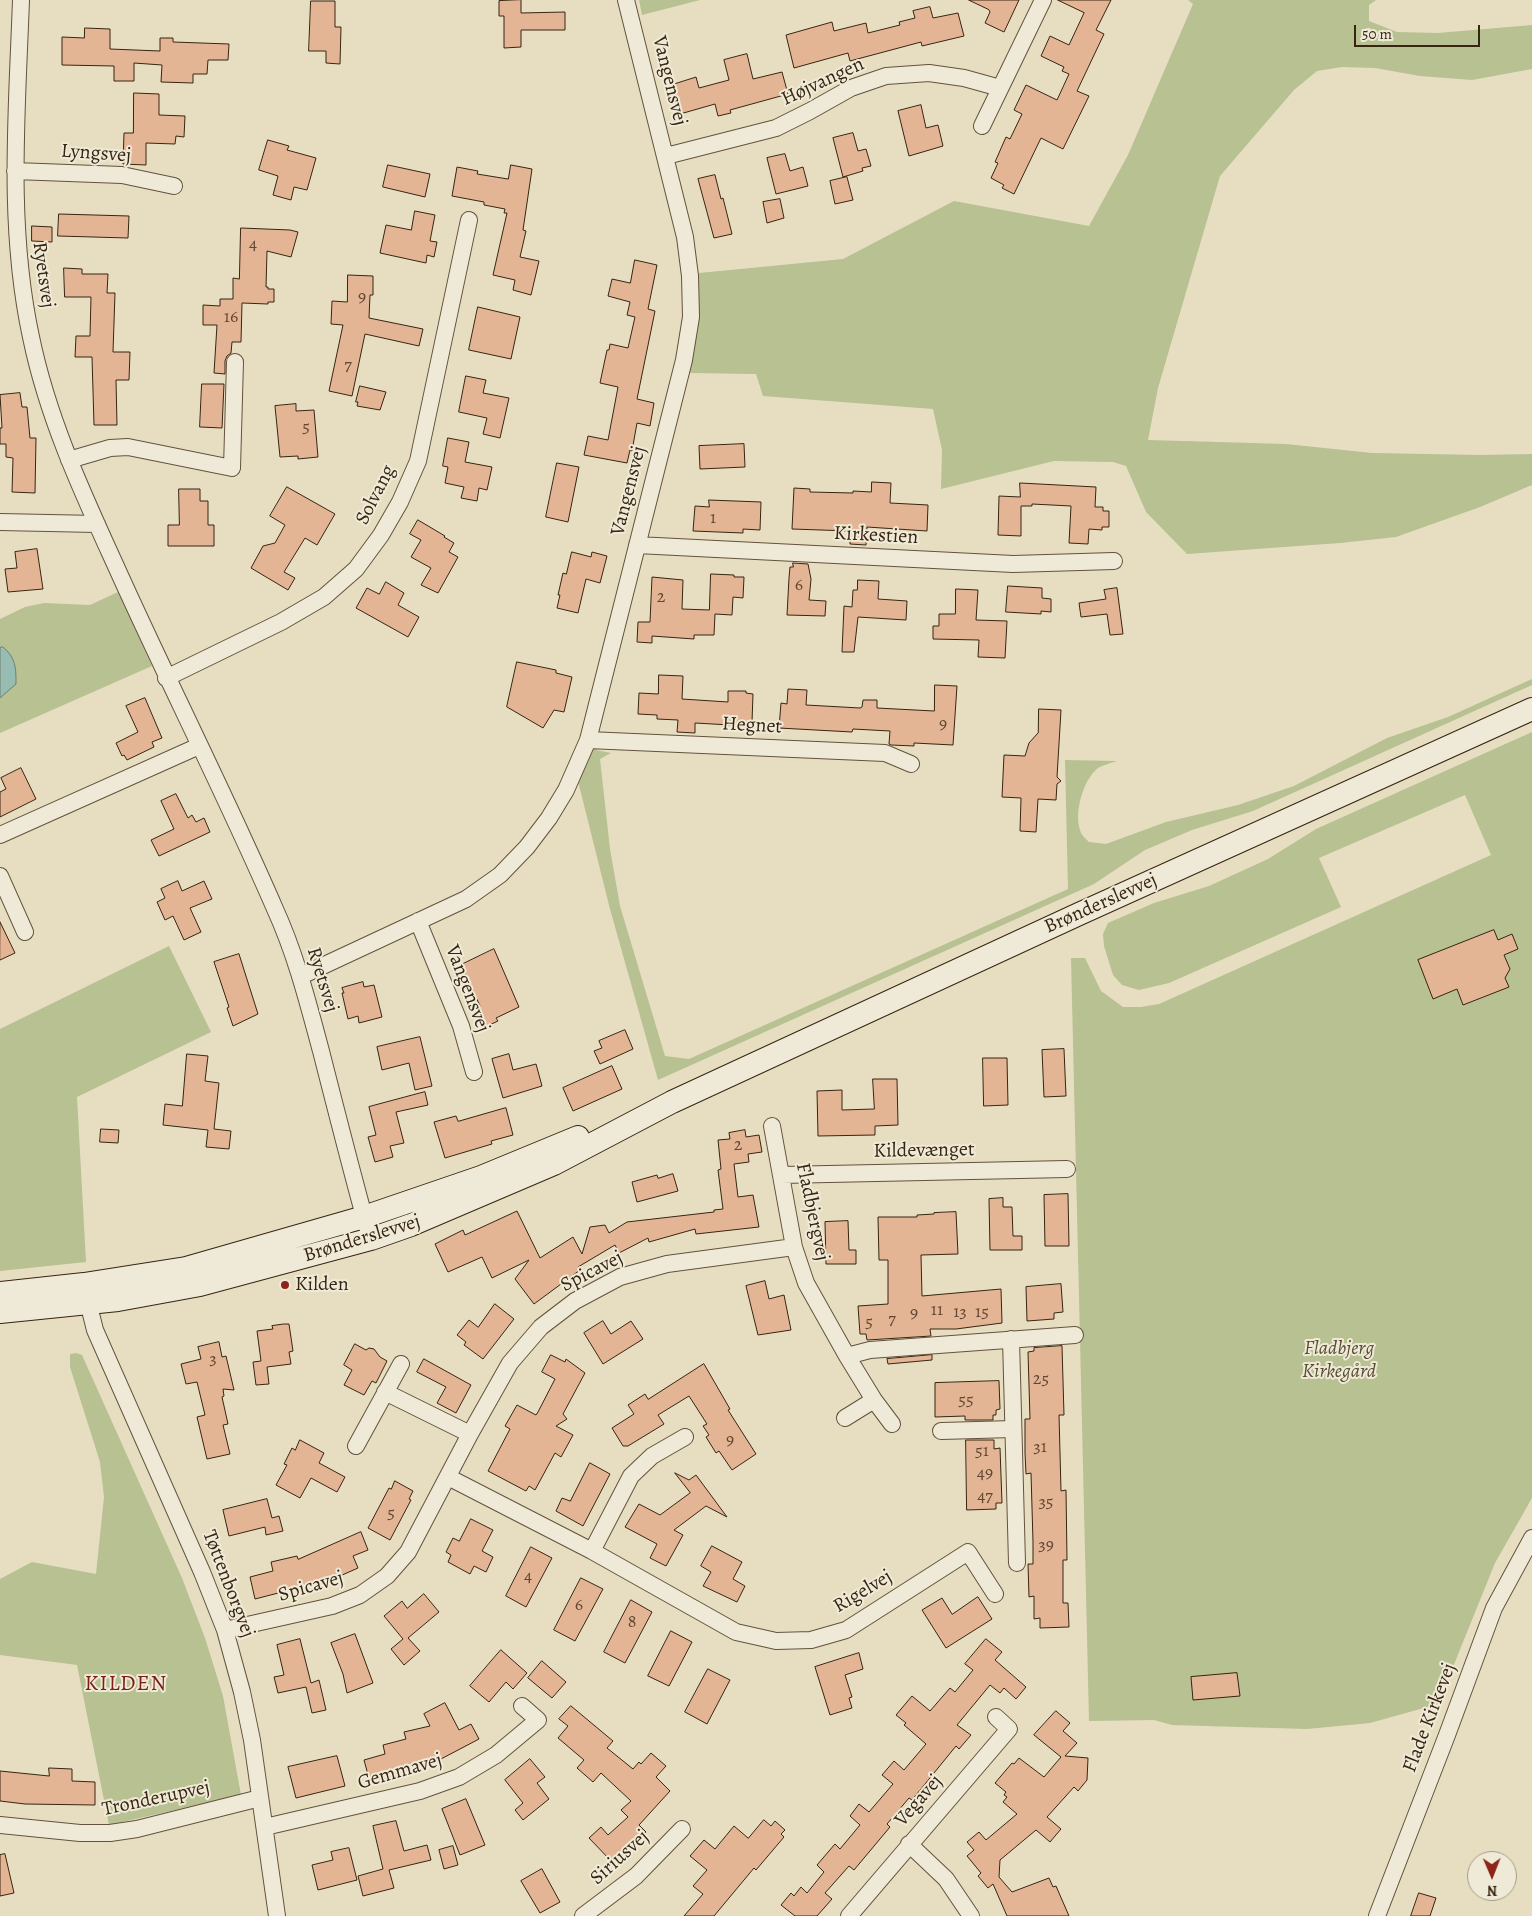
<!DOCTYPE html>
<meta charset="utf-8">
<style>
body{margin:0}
#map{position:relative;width:1532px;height:1916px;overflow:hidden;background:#e7dec1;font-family:Alegreya,serif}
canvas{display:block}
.north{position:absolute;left:1467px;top:1851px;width:50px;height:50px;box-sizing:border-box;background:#efead7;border:1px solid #a59b88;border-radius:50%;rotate:179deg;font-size:14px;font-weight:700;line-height:20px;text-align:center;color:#372411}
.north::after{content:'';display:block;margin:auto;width:18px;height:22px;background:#8f2418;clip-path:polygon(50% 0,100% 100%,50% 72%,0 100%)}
.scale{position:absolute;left:1354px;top:25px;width:126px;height:22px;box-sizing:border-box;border:2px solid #372411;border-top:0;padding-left:6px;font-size:15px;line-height:18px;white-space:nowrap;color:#372411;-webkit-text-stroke:4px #efead7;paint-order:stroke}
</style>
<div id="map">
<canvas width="1532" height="1916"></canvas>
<div class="north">N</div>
<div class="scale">50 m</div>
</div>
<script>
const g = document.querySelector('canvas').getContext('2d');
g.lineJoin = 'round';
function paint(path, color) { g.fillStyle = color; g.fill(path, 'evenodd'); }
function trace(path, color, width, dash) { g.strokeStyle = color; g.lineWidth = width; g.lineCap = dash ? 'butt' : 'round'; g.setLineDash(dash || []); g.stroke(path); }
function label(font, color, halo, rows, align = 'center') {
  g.font = font + ' Alegreya,serif'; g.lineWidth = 4; g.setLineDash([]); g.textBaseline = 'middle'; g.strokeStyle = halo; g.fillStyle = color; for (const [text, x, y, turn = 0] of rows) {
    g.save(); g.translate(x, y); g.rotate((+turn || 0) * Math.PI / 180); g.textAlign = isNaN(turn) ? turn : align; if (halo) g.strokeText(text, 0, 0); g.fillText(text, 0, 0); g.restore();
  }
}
paint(new Path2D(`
 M639 0H700L642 15Z
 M1188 0H1376L1369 5V21L1397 32 1438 33 1532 25V69L1472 80 1420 76 1375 68 1342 67 1317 71 1294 90 1220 176 1158 388 1148 440 1286 444 1372 453 1480 455 1532 454V485L1480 507 1396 537 1340 543 1187 554 1146 512 1126 466 1113 462 1054 461 941 489 942 450 933 409 763 396 756 374 689 373 697 319 699 273 843 259 954 201 1089 226 1128 155 1193 4Z
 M118 592 152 666 0 733V619L25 607 44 603 90 605Z
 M1532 679V685L1253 811 1192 830 1145 850 1094 884 658 1080 610 909 578 781 590 749 611 753 600 759 610 849 620 906 665 1056 689 1059 1068 889 1065 760 1117 761C1111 763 1103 765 1098 768 1083 780 1074 812 1080 830 1081 835 1086 839 1089 842L1106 844 1166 822 1238 805 1294 786 1387 738 1448 717Z
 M1532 732V1498L1495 1563 1438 1704 1370 1723 1307 1729 1172 1725 1154 1720 1089 1721 1071 958H1085L1101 991 1123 1007H1141L1159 1004 1491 855 1465 795 1319 858 1341 907 1169 983 1139 990 1122 985 1113 975 1104 946 1103 934 1108 923 1154 903 1209 886 1268 859 1316 829Z
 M169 946 211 1032 77 1097 86 1262 0 1271V1029Z
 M76 1353 82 1355 182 1578 205 1638 223 1696 241 1795 109 1825 77 1665 0 1655V1579L32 1562 96 1574 104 1497 100 1462 70 1367V1354Z`), '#b7c192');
const water = new Path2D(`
 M3 647C16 658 16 668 16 684L0 698V648Z`);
paint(water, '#97bcb1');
trace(water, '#717f71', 1);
const building = new Path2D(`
 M521 0V13L565 12V30H521V47L504 48V16H499V1Z
 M969 0H1019L1004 32 985 23 990 12 989 10Z
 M1058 0H1111L1096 30 1104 34 1077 91 1089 96 1063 149 1041 138 1014 194 1002 188 1004 185 991 178 998 163 995 162 1006 137 1010 139 1022 114 1014 110 1026 85 1057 100 1069 74 1062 71 1064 67 1041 56 1050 36 1069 45 1084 13Z
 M311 1H335V27H341L340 64 326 63V51H309Z
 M930 7 933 18 958 13 964 36 922 46 921 42 850 61 848 53 794 68 786 35 832 22 834 31 866 23 868 33 900 25 899 22 915 18 913 11Z
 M85 28 110 29V49L160 51V38H173V42L229 44 228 60H208L207 74H193V83L161 82 162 65 134 63V81H114V66L62 65V37L84 38Z
 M747 54 753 79 782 72 788 94 730 110 731 113 718 116 715 104 680 114 671 85 696 77 699 88 729 80 724 60Z
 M134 93 159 94V115L185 116 184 137 176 136 175 144 146 143V165L123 164 124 133H133Z
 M921 105 926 128 938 125 943 146 909 156 898 111Z
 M853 133 858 151 866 149 871 166 862 168 863 171 843 177 833 138Z
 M268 140 289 146 287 150 316 158 307 190 294 187 291 200 273 195 278 176 259 170Z
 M785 154 790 171 803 167 808 186 776 194 767 158Z
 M388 165 430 174 425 197 383 187Z
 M511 165 532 169 523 230 526 231 520 257 539 261 531 295 513 290 515 280 493 275 507 213H504L505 209 484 205V202L452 196 457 167 478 171 477 174 508 179Z
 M715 175 721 199 723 198 732 234 714 238 698 179Z
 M847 177 853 200 835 204 830 181Z
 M780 199 784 218 767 223 763 202Z
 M415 211 435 215 430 241 437 242 434 257 427 255 426 263 380 253 386 225 411 230Z
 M59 214 129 216 128 238 58 236Z
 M32 226 52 227V242L32 241Z
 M241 228 290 230 298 232 291 257 267 251 266 287H268V289H274V302H268V304L242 303 241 342H232L231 353 227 356 225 361V374L214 373 217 325H203V305L220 306V299H233V278L239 279Z
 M635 260 657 265 648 309 655 311 637 399 654 403 650 426 637 423 632 451 630 450 627 463 584 455 588 436 608 440 618 387 600 383 607 350H609L610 344 628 348 635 317 627 315 630 302 608 296 612 279 630 283Z
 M64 268 82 269V274H108L107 293H115L113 352H130L129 380H116L117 425H94L92 357H75L76 336H90L91 297H65Z
 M348 275 373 276V295H370L369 318 423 329 419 346 365 334 352 396 329 391 343 325 331 324 332 301 347 302Z
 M478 307 520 317 511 359 469 350Z
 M466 376 486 380 483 393 509 398 500 438 483 434 487 418 459 412Z
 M202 384H224L222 428 200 427Z
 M360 386 386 392 380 410 357 406 358 402H356Z
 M20 393 22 407H27L30 438H36L35 493 12 492 13 458 6 457V444H0V428H2L0 395Z
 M296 404V411L314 410 318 457 298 459V456L280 457 275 406Z
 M448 438 469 442 465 462 492 467 487 490 479 488 477 501 461 498 464 487 445 483 448 467 443 466Z
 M744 444 745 467 700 469 699 446Z
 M557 463 579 467 568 522 546 517Z
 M872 482 891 483 890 503 928 505 927 531 867 527 866 545 850 544V531L792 529 794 488 810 489V492L853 493V491L871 492Z
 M1020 483 1096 487 1095 507H1103V511H1109V527H1102V530L1089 529 1088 544 1069 543 1071 506 1032 504V506H1021V536L998 535 999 496 1020 497Z
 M287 487 335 514 317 545 305 538 284 572 295 578 288 590 251 568 263 546 275 543 285 525 270 516Z
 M179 489H200V501H208V525H214V546H168V525H179Z
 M709 500 761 502 760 530 743 529V533L693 531 695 506 709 507Z
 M418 520 445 536 444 537 454 543 449 552 458 557 438 593 421 585 431 568 411 557 421 540 410 534Z
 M37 549 43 589 8 592 5 569 17 568 15 552Z
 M572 552 591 557 592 552 607 556 600 583 586 579 578 613 557 608 560 595H558L563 573 566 574Z
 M793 563 808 564 811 579 809 600 826 601 825 616 787 615 789 578 790 567H793Z
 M711 574 734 575V577H744L743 598 733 597 732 615 715 614 714 635H694V639L652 636V643L637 642 638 622H650L652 577 683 580 682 609 709 610Z
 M858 580 879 581 878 599 907 601 906 620 858 617 854 652H842L844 606 852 607 853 590H857Z
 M386 582 404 593 398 605 419 617 408 637 356 608 367 588 379 594Z
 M1008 586 1042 588V598L1051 599V612L1041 611V614L1006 612Z
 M1117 588 1123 634 1110 635 1107 614 1081 617 1079 603 1106 599 1104 590Z
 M956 589 978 590 976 620 1007 621 1005 658 978 657 979 640 933 639V626H939V614H955Z
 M517 662 556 670V673L572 677 564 712 554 710 543 728 507 707Z
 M659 675 683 676 682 699 728 702V691H746V693L753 694 752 722H748V726L695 723V733L677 732 678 720 657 719V715L638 714 639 693 658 694Z
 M935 685 957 686 953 745 914 743V746L891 745 889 744 890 731 853 729 852 732 779 728 781 703 787 704 788 689 807 690 806 705 860 708 862 707 863 700H877V708L934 711Z
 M145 698 162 738 152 742 154 747 127 760 124 755 122 756 116 743 138 732 126 706Z
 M1039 709 1061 710 1057 777 1061 781 1057 784 1056 800 1038 799 1036 832 1020 831 1021 798 1002 797 1004 755 1025 756 1029 743 1038 733Z
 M21 768 36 799 0 817V792L6 789 1 778Z
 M176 794 188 818 192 815 196 822 204 818 210 832 159 856 151 840 174 829 161 801Z
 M178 881 182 891 204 881 212 899 190 908 201 932 184 940 173 916 165 920 157 902 165 898 161 889Z
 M0 922 15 953 0 960Z
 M1494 930 1498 940 1512 934 1518 949 1504 955 1510 969 1505 978 1509 987 1463 1005 1457 989 1433 999 1418 960Z
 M494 949 519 1007 496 1018 498 1021 485 1027 476 1008 480 1006 461 965Z
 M239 954 258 1014 233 1026 227 1008 229 1007 214 962Z
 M363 982 364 987 374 985 382 1017 359 1023 358 1016 348 1019 342 993H344L342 988Z
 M625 1030 633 1049 600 1064 594 1051 602 1048 599 1041Z
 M420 1037 432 1086 415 1090 409 1063 382 1070 377 1047Z
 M1064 1049 1066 1096 1044 1097 1042 1050Z
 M187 1054 208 1056 205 1081 219 1083 214 1129 231 1131 229 1149 206 1147 208 1130 163 1125 165 1104 182 1106Z
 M509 1054 513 1070 536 1064 542 1086 503 1098 492 1059Z
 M983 1058H1007L1008 1105 984 1106Z
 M612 1066 622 1089 573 1111 563 1088Z
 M873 1079H897L898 1125 875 1126V1135L818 1136 817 1091 842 1090V1110L874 1109Z
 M425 1092 428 1105 396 1112 404 1143 390 1146 393 1157 375 1162 368 1137 376 1135 369 1107Z
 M506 1108 513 1135 491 1141 492 1144 445 1158 434 1122 456 1116 458 1121Z
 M101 1129 119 1130 118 1143 100 1142Z
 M745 1130 746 1137 759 1135 762 1152 748 1154 749 1162 734 1164 738 1197 753 1195 759 1227 696 1234 695 1229 649 1242 648 1238 619 1253 615 1245 578 1267 580 1270 534 1304 515 1279 529 1260 492 1278 482 1257 448 1272 435 1244 463 1230 465 1235 517 1211 540 1258 573 1237 582 1254 590 1227 605 1225 609 1233 627 1222 714 1212V1210L723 1209 718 1170 721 1169 718 1140 730 1139 729 1133Z
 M673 1174 678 1191 637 1202 632 1182 657 1175 658 1178Z
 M1068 1194 1069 1246H1045L1044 1195Z
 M1003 1198V1207H1012L1013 1236H1022V1250H990L989 1199Z
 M956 1212 958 1254 921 1255 922 1296 1001 1289 1002 1323 956 1329H930L931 1336 867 1340 866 1334H860L858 1306 888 1304V1260H879L878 1217H917V1215L934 1214V1213Z
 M848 1221 849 1250H856V1264H826L825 1222Z
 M765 1281 769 1299 784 1295 791 1330 758 1335 746 1286Z
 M1061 1284 1063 1312 1054 1313V1319L1027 1321 1026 1287Z
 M495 1304 514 1319 483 1359 464 1345 466 1342 457 1335 469 1320 478 1327Z
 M603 1321 611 1334 631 1321 643 1339 603 1364 584 1333Z
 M284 1324H289L293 1351 289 1352 291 1364 267 1367 269 1384 256 1385 253 1362 261 1361 257 1331 273 1329 272 1326Z
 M219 1342 222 1357 226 1356 234 1390 223 1389 224 1396 222 1397 228 1424 223 1425 230 1454 207 1459 197 1417 205 1415 197 1382 186 1384 181 1364 201 1359 198 1347Z
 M355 1344 366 1350 369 1348 374 1349 380 1357 387 1361 376 1383 372 1381 364 1395 344 1385 352 1370 344 1365Z
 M1062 1346 1064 1415H1059L1061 1491 1066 1490 1067 1560H1063V1603H1068L1069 1627 1040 1628V1618L1034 1619V1596L1029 1597 1028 1564H1033V1542L1031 1473 1026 1474 1025 1453V1419H1030L1028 1352 1034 1351V1348Z
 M551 1355 565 1362 566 1359 585 1373 563 1414 567 1419 556 1426 573 1435 561 1457 555 1453 535 1490 529 1486 526 1491 488 1471 510 1429 505 1426 517 1405 536 1415 538 1412 555 1379 542 1372Z
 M932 1355V1360L888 1364 887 1359Z
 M424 1359 471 1385 456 1413 437 1403 446 1387 417 1372Z
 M704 1364 730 1409 728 1410 756 1454 732 1470 719 1451 716 1453 706 1437 709 1435 703 1426 707 1424 689 1396 658 1415 664 1424 628 1446H623L612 1428 634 1414 628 1405 645 1394 648 1399Z
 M999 1381 1000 1409 996 1410V1415H993V1420H965V1416L935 1417V1383Z
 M300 1440 324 1453 319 1463 345 1477 337 1492 311 1478 300 1498 276 1485 287 1465 284 1464 292 1448 295 1450Z
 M966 1440H994V1449L1000 1448 1002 1503H996V1509L967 1510Z
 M590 1463 610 1474 583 1526 556 1511 562 1498 570 1501Z
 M675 1473 689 1480 696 1475 727 1517 706 1506 674 1530 683 1535 666 1566 650 1558 657 1544 625 1527 639 1504 660 1515 690 1493Z
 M395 1481 413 1491 409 1499 411 1500 390 1540 368 1528 389 1488 391 1489Z
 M267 1499 272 1518 279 1516 283 1531 266 1535 265 1527 229 1536 223 1510Z
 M471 1519 493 1530 482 1551 493 1557 486 1572 474 1566 470 1574 448 1562 451 1555 446 1552 453 1538 459 1541Z
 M361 1532 368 1550 353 1556 358 1568 322 1584 321 1582 255 1599 250 1577 273 1571 271 1562 297 1556 298 1559Z
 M712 1546 742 1562 733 1579 745 1586 737 1602 703 1586 711 1572 701 1566Z
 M531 1547 552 1558 526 1607 506 1596Z
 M581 1578 603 1589 575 1641 554 1630Z
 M424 1594 439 1612 408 1638 420 1651 404 1665 391 1649 403 1639 384 1616 402 1601 407 1608Z
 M978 1597 992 1619 946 1648 922 1610 942 1598 952 1614Z
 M631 1600 652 1612 625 1663 604 1652Z
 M671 1631 692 1642 669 1686 648 1676Z
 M355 1634 373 1683 347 1693 343 1674 331 1643Z
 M300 1639 311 1683 319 1680 326 1710 312 1713 306 1687 278 1693 274 1677 284 1675 277 1645Z
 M986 1639 1002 1652 995 1660 1026 1687 1016 1699 1004 1688 1000 1693 990 1685 957 1725 971 1735 959 1749 956 1746 912 1800 909 1798 887 1824 890 1827 854 1870 849 1866 825 1893 832 1899 817 1916H795L781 1905 791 1893 794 1896 801 1887 807 1893 824 1872 817 1865 835 1844 840 1849 860 1825 850 1816 859 1804 869 1812 893 1784 882 1775 894 1761 904 1770 926 1744 904 1725 906 1723 896 1715 912 1696 930 1711 950 1688 955 1692 973 1670 965 1664Z
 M501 1650 527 1673 513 1689 506 1682 489 1702 470 1686Z
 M859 1653 863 1669 845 1675 852 1697 849 1698 852 1708 830 1715 815 1667Z
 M542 1661 566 1682 552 1698 528 1678Z
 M708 1669 730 1680 707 1724 685 1712Z
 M1237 1673 1240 1696 1193 1700 1191 1677Z
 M445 1703 459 1730 471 1724 479 1739 420 1770 370 1782 364 1760 385 1754 383 1745 406 1739 404 1732 430 1726 424 1714Z
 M571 1706 613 1741 607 1748 633 1769 639 1762 641 1764 651 1753 666 1766 656 1777 670 1791 639 1825 646 1832 613 1863 589 1838 601 1827 608 1835 628 1817 621 1810 631 1801 601 1773 593 1782 577 1768 584 1760 558 1738 568 1726 559 1719Z
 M1056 1711 1070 1723 1063 1731 1077 1743 1065 1756 1088 1758 1087 1780 1078 1791 1074 1787 1047 1817 1061 1829 1050 1842 1036 1830 1000 1860 999 1877 1012 1892 1049 1878 1053 1887 1056 1886 1069 1916H1007L993 1884 988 1888 978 1876 981 1873 967 1856 974 1850 967 1842 979 1832 986 1840 1017 1814 1003 1802 1007 1797 1004 1795 1006 1792 995 1783 1012 1763 1014 1764 1019 1758 1044 1777 1061 1757 1034 1735Z
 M337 1756 345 1786 296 1798 288 1767Z
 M530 1759 545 1777 537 1783 549 1799 523 1820 515 1810 523 1803 505 1780Z
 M49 1768 72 1769V1781L95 1782V1805L25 1804 0 1801V1771L49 1776Z
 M466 1799 485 1845 460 1855 442 1809Z
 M764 1820 771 1826 775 1821 785 1830 781 1834 784 1837 756 1870 754 1868 714 1916H684L703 1894 693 1886 707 1870 690 1856 704 1840 715 1849 734 1826 748 1838Z
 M396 1821 404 1851 427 1845 431 1860 389 1870 394 1888 363 1896 358 1876 383 1869 373 1826Z
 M453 1846 458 1865 444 1869 439 1850Z
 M349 1848 357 1880 318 1890 312 1865 333 1860 331 1852Z
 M5 1854 14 1893 0 1896V1855Z
 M542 1869 560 1902 540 1913 521 1881Z
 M1419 1893 1436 1898 1430 1916H1411Z`);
paint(building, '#e4b595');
trace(building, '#372411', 1);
const minor = new Path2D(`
 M21 0C17 112 7 226 31 337 48 420 84 496 119 573 170 686 226 796 275 909 296 955 308 1003 321 1051 336 1110 351 1169 367 1227
 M982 126 1043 0
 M666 156 776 128 810 111 851 88 886 76 929 73 964 78 1000 88
 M15 171 122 175 174 186
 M69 460 110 448 128 447 232 468 235 362
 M0 522 97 524
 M637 545 1013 564 1114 561
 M166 678 281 622 324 597 356 569 381 535 400 502 418 461 469 220
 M588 740 885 753 911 764
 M0 835 199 746
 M0 876 25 932
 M418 921 461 1026 474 1072
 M301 976 466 899 500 875 527 847 549 818 566 790 588 740 684 360 691 317 690 276 685 237 626 0
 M772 1126 794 1247 806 1283 847 1356 874 1400 892 1424
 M781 1175 1067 1169
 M86 1294 95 1330 202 1572 225 1630 242 1692 252 1740 277 1916
 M1011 1339 1017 1563
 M847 1356 870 1350 1075 1335
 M385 1392 470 1434
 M845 1418 874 1400
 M941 1431 1013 1429
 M356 1446 401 1364
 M448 1477 592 1551 736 1632 776 1641 811 1640 846 1630 968 1552 995 1594
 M592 1551 631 1476 652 1456 685 1437
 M225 1630 332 1606 360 1595 387 1576 408 1552 470 1434 510 1363 541 1327 575 1301 620 1277 667 1264 794 1247
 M0 1825 80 1833H110L137 1829 260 1798
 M265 1827 420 1791 459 1777 496 1755 538 1720 522 1706
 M909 1844 946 1879 971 1916
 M583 1916 636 1876 682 1829
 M849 1916 1009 1729 996 1717
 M1377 1916 1447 1735 1494 1608 1532 1538`);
const secondary = new Path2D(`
 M0 1293 84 1284 186 1268 364 1217 481 1177 578 1137
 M0 1312 118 1300 200 1285 371 1239 411 1225 554 1164 672 1102 1079 914 1532 709`);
trace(minor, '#63523d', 18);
trace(secondary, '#372411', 24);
trace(minor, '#efead7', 16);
trace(secondary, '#efead7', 22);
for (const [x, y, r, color] of [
 [285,1285,5,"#8f2418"]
]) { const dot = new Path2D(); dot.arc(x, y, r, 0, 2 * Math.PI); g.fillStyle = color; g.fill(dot); trace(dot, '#efead7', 2); }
label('18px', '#624832', null, [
 ["4",253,245],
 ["9",362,298],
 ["16",231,318],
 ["7",348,366],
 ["5",306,428],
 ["1",713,519],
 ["6",799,586],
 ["2",661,598],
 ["9",943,725],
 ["2",738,1146],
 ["11",937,1311],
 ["13",960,1313],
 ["15",982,1313],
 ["9",914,1314],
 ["7",892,1320],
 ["5",869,1323],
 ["3",213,1360],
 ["25",1041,1380],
 ["55",966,1401],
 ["9",730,1441],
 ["31",1040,1448],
 ["51",982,1452],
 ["49",985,1474],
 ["47",985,1497],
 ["35",1046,1503],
 ["5",391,1514],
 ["39",1046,1546],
 ["4",528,1577],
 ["6",579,1606],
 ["8",632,1623]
]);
label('20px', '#372411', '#efead7', [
 ["Vangensvej",669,81,76],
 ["Højvangen",823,82,-25],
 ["Lyngsvej",96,154,4],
 ["Ryetsvej",43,275,82],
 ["Vangensvej",629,491,-76],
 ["Solvang",376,495,-63],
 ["Kirkestien",876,536,3],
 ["Hegnet",752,726,3],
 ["Brønderslevvej",1101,904,-24],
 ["Ryetsvej",322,980,73],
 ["Vangensvej",467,989,69],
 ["Kildevænget",924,1151,-1],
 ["Fladbjergvej",812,1212,78],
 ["Brønderslevvej",362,1239,-17],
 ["Spicavej",592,1272,-27],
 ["Tøttenborgvej",228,1584,69],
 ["Spicavej",311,1587,-16],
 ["Rigelvej",863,1592,-31],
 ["Flade Kirkevej",1430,1718,-69],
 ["Gemmavej",400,1772,-16],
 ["Tronderupvej",156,1799,-12],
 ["Vegavej",919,1801,-49],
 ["Siriusvej",620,1858,-42]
]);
label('20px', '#372411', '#efead7', [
 ["Kilden",295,1285]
], 'left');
label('italic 20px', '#574b31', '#efead7', [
 ["Fladbjerg",1339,1349],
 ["Kirkegård",1339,1372]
]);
g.letterSpacing = '1px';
label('22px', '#7a1f14', '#efead7', [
 ["KILDEN",126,1685]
]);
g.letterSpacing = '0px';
</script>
